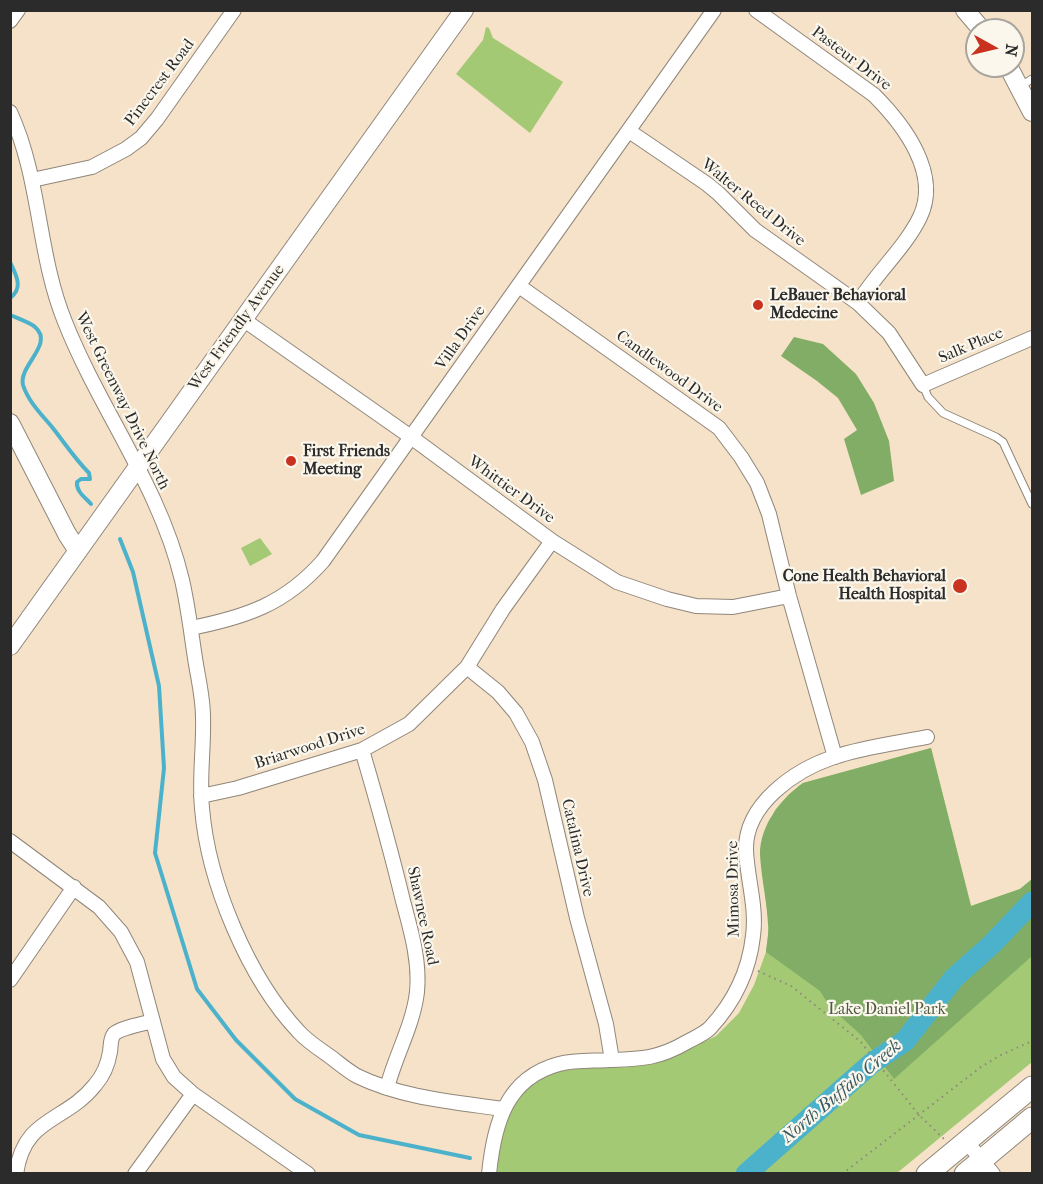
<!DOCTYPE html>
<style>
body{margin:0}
#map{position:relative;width:1043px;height:1184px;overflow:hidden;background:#f5e2c8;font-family:"IM FELL French Canon",serif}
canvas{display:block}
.frame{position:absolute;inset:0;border:12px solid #2b2b2b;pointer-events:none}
.north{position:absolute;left:965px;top:18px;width:60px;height:60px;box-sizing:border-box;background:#fbf7ec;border:2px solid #a8a59f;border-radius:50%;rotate:98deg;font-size:16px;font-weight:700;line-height:24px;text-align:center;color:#2b2b2b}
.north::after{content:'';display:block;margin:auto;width:21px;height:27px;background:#c8321e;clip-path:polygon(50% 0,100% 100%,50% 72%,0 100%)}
</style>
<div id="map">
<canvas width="1043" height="1184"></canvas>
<div class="frame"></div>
<div class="north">N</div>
</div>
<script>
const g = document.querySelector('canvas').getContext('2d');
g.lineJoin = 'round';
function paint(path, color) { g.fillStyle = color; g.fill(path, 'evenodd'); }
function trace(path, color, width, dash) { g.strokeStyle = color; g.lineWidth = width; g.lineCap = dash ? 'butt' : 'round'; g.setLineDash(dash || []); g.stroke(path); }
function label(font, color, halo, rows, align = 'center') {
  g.font = font + ' "IM FELL French Canon",serif'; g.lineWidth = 4.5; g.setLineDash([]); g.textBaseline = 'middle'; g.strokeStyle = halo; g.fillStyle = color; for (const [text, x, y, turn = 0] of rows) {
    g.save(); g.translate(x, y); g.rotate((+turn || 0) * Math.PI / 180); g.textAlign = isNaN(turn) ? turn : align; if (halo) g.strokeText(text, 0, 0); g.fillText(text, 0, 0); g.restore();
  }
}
paint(new Path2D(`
 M486 27 489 28 493 38 563 82 530 133 456 74 483 40Z
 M260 538 272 554 250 566 241 548Z
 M931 748 971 906 1020 889 1032 879V1062L897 1173 497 1174 499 1143 510 1113 525 1089 552 1072 600 1066 657 1062 716 1036 739 1013 754 985 766 952 769 927 760 852 765 832 775 810 789 794 803 783Z`), '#a3c974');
paint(new Path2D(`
 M794 337 823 344 856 374 874 403 889 441 894 481 861 495 844 439 857 430 838 398 817 381 781 356Z
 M931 748 971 906 1020 889 1032 879V956L894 1079 861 1035 830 1007 820 991 766 952C767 943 769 933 768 924 767 901 761 877 760 854 760 825 781 799 803 783Z`), '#82ad66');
trace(new Path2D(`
 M10 262C16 275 24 288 10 298
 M10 315C17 318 31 323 35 327 55 344 18 366 23 385 28 401 41 414 52 427 64 442 75 459 89 473L90 479H81L77 482C76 492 85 497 91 504
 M120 539 133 572 159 686 164 768 155 853 197 989 236 1040 295 1099 359 1135 470 1158`), '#4cb2cb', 4);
trace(new Path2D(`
 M746 1174 872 1063 905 1041 954 978 992 944 1032 902`), '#4cb2cb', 21);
const lane = new Path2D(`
 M1019 87 1032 79
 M923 385 928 397 943 413 996 437 1003 442 1032 504`);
const street = new Path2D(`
 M756 10 874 95C903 124 941 173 920 217 905 248 876 273 858 303
 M10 21 18 10
 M10 112C41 179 37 253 65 322 100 410 160 487 182 580 188 606 191 632 195 658 198 678 203 697 203 717 204 748 199 778 202 808 208 882 248 978 299 1032 308 1042 321 1050 332 1058 340 1064 348 1071 357 1076 402 1098 454 1102 503 1109
 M629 131 707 184 718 193 755 230 858 303 889 333 923 385 1032 338
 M32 180 92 167 126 149 141 138 157 119 234 10
 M519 286 719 428 741 457 757 483 769 514 789 596 835 757
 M244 320 411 437 552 541 617 582 667 599 696 606 733 607 789 596
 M191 628C246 617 285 604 323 561L714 10
 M467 667 498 692 516 713 532 742 545 780 577 918 606 1024 612 1060
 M362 750C377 801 391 851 403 901 411 931 420 961 417 992 413 1026 395 1056 387 1088
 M201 796 238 788 362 750 409 724 467 667 503 609 552 541
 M10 841 99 907 121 932 137 962 163 1059 174 1077 193 1094 308 1174
 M10 980 74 887
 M966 1141 993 1174
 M16 1174C24 1116 65 1123 95 1085 103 1076 108 1064 110 1052 111 1046 110 1039 114 1034 120 1028 143 1024 153 1021
 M135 1174 193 1094
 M489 1174C494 1124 506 1078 559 1064 574 1060 593 1061 609 1060 640 1059 658 1059 687 1042 694 1038 704 1034 710 1028 735 1001 749 972 753 936 757 907 747 878 746 850 745 804 795 770 834 757 863 747 897 743 927 737`);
const secondary = new Path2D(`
 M965 10 982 30
 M1008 66 1032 112
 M10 423 67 534 78 551
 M10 646 464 10`);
const primary = new Path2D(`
 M927 1174 1032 1087
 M965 1174 1032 1118`);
trace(lane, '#90867a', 9);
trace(street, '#90867a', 16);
trace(secondary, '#90867a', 20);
trace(primary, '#90867a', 23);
trace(new Path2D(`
 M758 971 791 986 860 1041 919 1115 945 1140
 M842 1174 981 1067 999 1056 1032 1041`), '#90867a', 2, [1.5, 4.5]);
trace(lane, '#fff', 7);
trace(street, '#fff', 14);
trace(secondary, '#fff', 18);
trace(primary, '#fff', 21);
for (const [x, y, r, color] of [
 [758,305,6,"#c8321e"],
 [291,461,6,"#c8321e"],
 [960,586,8,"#c8321e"]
]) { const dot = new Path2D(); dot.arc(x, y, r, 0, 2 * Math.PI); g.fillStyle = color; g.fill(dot); trace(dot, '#fbf7ec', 2); }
label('16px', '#2b2b2b', '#fbf7ec', [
 ["Pasteur Drive",851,59,37],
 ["Pinecrest Road",160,83,-53],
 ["Walter Reed Drive",753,203,39],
 ["West Friendly Avenue",237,328,-54],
 ["Villa Drive",461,338,-55],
 ["Salk Place",971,346,-23],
 ["Candlewood Drive",669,372,36],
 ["West Greenway Drive North",122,401,64],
 ["Whittier Drive",511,490,36],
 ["Briarwood Drive",310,747,-18],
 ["Catalina Drive",577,848,77],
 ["Mimosa Drive",734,889,-91],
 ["Shawnee Road",422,916,78]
]);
label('bold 16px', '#2b2b2b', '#fbf7ec', [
 ["LeBauer Behavioral",770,296],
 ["Medecine",770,314],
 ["First Friends",303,452],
 ["Meeting",303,470],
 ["Cone Health Behavioral",946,577,"right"],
 ["Health Hospital",946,595,"right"]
], 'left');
label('16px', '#4f5a41', '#fbf7ec', [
 ["Lake Daniel Park",887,1010]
]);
label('italic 18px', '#375a63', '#fbf7ec', [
 ["North Buffalo Creek",842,1092,-40]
]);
</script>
